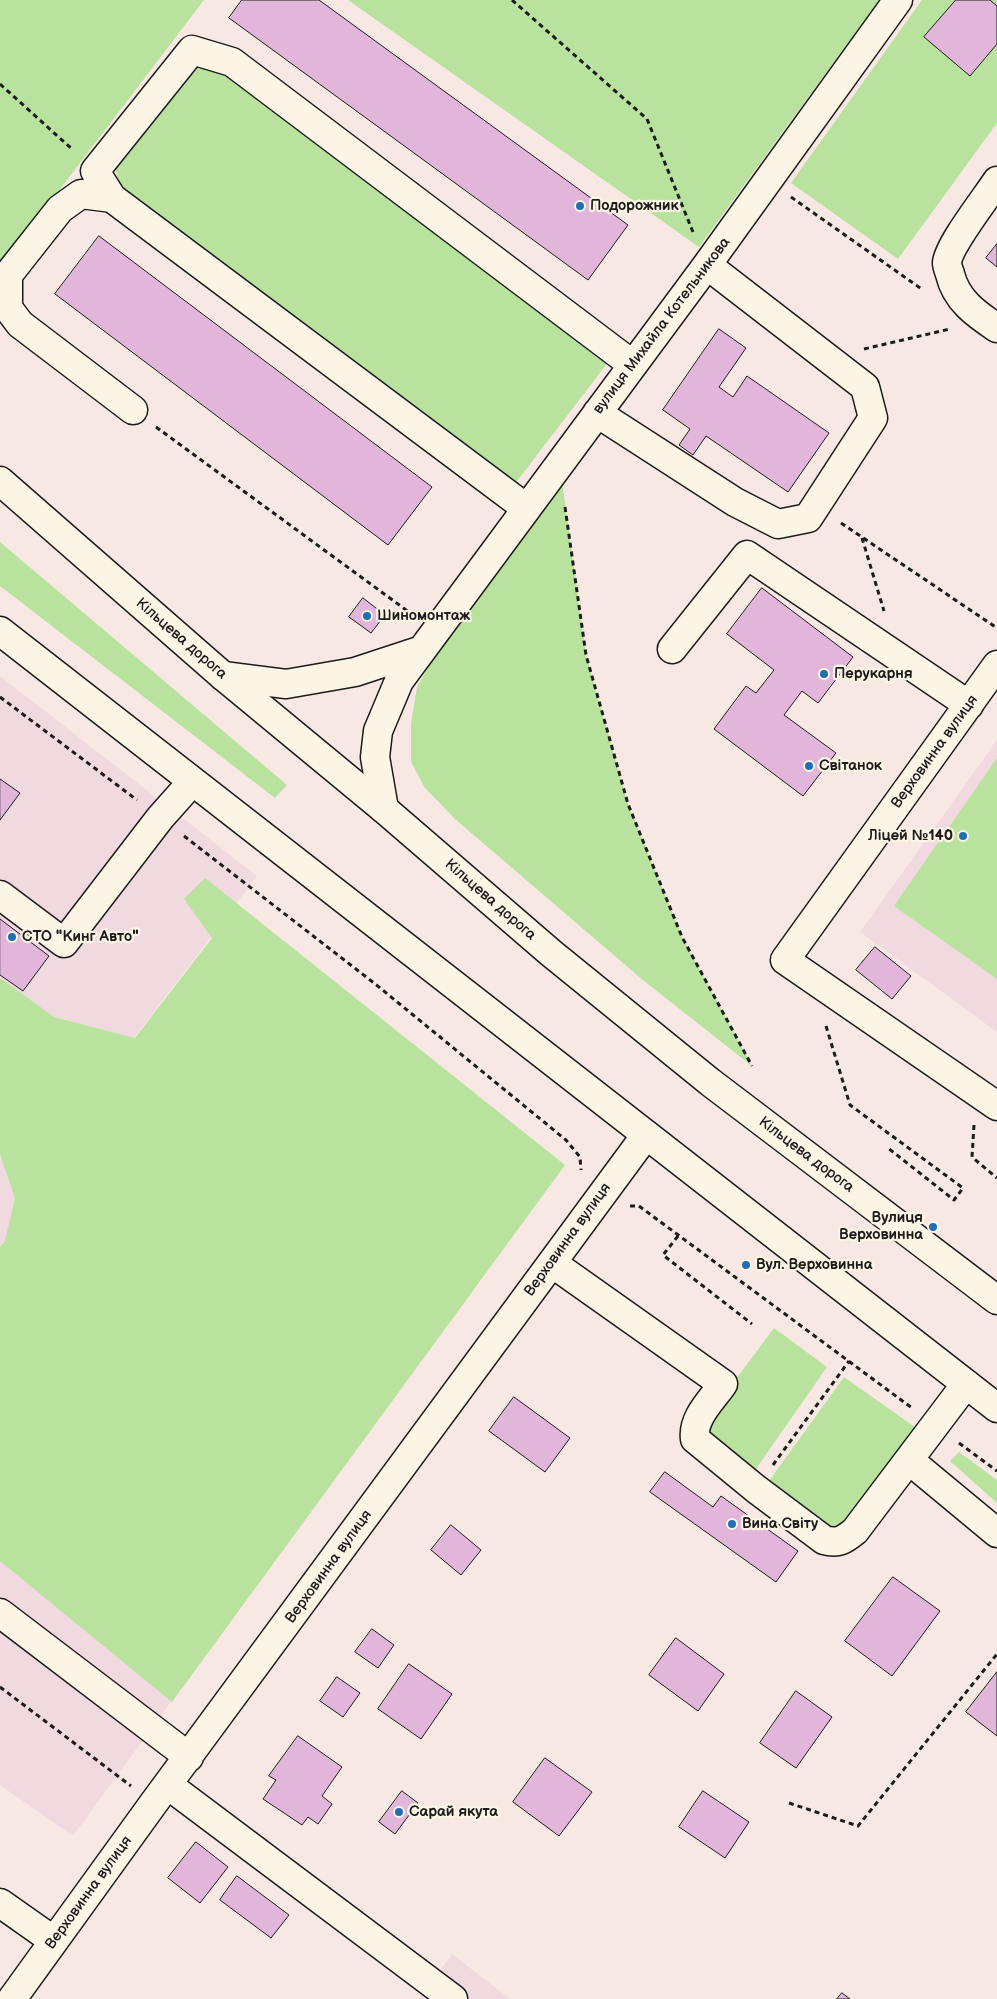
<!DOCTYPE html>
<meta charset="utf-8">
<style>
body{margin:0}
canvas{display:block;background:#f7e8e3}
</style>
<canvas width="997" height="1999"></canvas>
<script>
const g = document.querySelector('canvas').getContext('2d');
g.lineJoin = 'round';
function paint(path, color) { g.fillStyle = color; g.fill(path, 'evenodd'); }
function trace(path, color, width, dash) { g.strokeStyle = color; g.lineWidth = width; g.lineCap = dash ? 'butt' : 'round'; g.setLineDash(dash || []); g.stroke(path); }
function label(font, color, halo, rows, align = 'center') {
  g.font = font + ' "Balsamiq Sans",sans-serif'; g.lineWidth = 4.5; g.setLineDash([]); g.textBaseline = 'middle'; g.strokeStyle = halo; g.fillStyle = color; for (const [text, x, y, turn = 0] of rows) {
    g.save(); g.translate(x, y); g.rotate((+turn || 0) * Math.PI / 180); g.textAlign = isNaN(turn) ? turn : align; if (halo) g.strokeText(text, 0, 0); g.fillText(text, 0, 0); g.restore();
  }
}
paint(new Path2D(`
 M0 676 257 876 134 1038 56 1017 458 1308 73 1836 0 1785Z
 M997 740V1032L860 932Z
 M452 1954 510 1999H419Z`), '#f1d9e0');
paint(new Path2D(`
 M0 0H204L0 268Z
 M348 0H879L699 247Z
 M922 0H997V123L898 259 791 183Z
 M199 64 233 79 609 361 514 485 122 190 114 166Z
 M562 481 586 655 628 804 682 937 752 1066 644 981 455 819 425 788 411 762V723L417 687 440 646Z
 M0 542 287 785 275 798 0 586Z
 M997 758V979L894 906Z
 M205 878 565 1165 172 1702 0 1561V1247L5 1241 15 1198 0 1154V978L54 1017 135 1038 212 938 184 899Z
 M774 1328 827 1367 753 1473 708 1441 706 1419Z
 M844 1377 922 1432 849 1525 838 1529 826 1527 769 1481Z
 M959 1452 997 1480V1503L950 1461Z`), '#b9e29f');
const building = new Path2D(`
 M242 0H319L628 225 588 280 229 18Z
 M956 0H990L997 6V44L970 76 924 37Z
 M99 236 432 487 388 545 55 294Z
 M997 244V267L986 258Z
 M719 329 746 348 719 387 733 397 747 376 829 433 788 492 706 436 693 455 679 445 690 429 663 410Z
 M762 588 853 657 818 703 802 691 784 715 836 753 803 796 714 729 746 686 756 693 774 670 727 634Z
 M363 598 385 615 371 633 349 617Z
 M0 779 20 793 0 820Z
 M0 919 49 956 23 991 0 975Z
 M875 947 911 976 892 999 856 970Z
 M514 1397 570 1438 545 1472 489 1431Z
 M665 1472 713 1507 721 1496 798 1551 776 1582 650 1492Z
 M451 1525 481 1550 461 1575 431 1550Z
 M893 1577 940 1611 892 1676 845 1641Z
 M372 1629 394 1645 378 1668 355 1652Z
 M676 1638 724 1674 698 1711 649 1675Z
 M409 1664 452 1694 421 1739 378 1709Z
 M997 1672V1736L966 1712Z
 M337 1677 360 1693 343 1717 320 1701Z
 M796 1691 832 1717 796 1768 760 1743Z
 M298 1736 342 1767 322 1796 332 1804 318 1824 308 1817 302 1825 263 1799 276 1780 269 1776Z
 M545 1758 592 1792 559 1836 513 1802Z
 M402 1791 418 1803 395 1834 379 1822Z
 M703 1791 749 1822 725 1858 679 1827Z
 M196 1842 228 1867 200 1903 168 1878Z
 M237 1876 289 1915 271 1938 220 1900Z
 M842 1993 850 1999H837Z`);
paint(building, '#e2b6da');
trace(building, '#1c1c1c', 1);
const minor = new Path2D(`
 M997 181C986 198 948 246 947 263 947 266 949 271 950 274 956 300 976 314 997 328
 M112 198 95 171 192 50 232 62 633 365
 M133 410 20 324 8 308V275L60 209 81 194 112 198 526 508
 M597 413 735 502 778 524 808 518 873 418 865 387 707 265
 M672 649 747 555 969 705
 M997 665 785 960 997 1106
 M223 676 286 684 355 672 422 650
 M384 809 375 757 378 731 399 681 707 265 898 0
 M0 895 64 943 160 818 192 782
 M552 1263 723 1384C712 1400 692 1418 695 1439L756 1489 824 1540C838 1544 844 1540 855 1531L966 1384
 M909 1460 997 1533
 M0 1613 189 1757
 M168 1785 453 1999
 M0 1903 54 1941
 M12 1999 153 1804 646 1135`);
const highway = new Path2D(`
 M0 481 223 676 384 809 551 953 710 1082 997 1300
 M0 631 997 1408`);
trace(minor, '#1c1c1c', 31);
trace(highway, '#1c1c1c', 31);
trace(new Path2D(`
 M512 0 647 119 693 232
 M0 84 73 150
 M791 197 923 290
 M864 349 950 329
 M156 427 413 615
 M565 507 586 655 628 804 682 937 752 1066
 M841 523 997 628
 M862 538 884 611
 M0 697 137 800
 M184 836 374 983 566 1140 580 1157 581 1170
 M826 1026 850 1105 963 1188 954 1200 888 1148
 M974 1125 972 1157 997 1178
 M630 1206H639L912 1408
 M678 1236 663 1255 752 1324
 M959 1443 997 1471
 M773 1465 849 1361
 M0 1687 131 1786
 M789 1803 858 1826 997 1654`), '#1c1c1c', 3, [5, 4]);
trace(minor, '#fcf5e5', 28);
trace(highway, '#fcf5e5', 28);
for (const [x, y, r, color] of [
 [580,206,5,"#1f6fb2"],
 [367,616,5,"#1f6fb2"],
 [824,674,5,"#1f6fb2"],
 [809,766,5,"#1f6fb2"],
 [963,836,5,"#1f6fb2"],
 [12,937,5,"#1f6fb2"],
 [933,1227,5,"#1f6fb2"],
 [746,1265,5,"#1f6fb2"],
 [732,1524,5,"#1f6fb2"],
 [399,1812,5,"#1f6fb2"]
]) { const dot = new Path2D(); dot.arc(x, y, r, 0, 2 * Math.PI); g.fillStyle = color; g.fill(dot); trace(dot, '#fcf5e5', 2); }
label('bold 15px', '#1c1c1c', '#fcf5e5', [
 ["Подорожник",590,206],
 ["Шиномонтаж",377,616],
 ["Перукарня",834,674],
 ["Світанок",819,766],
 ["Ліцей №140",953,836,"right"],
 ["СТО \"Кинг Авто\"",22,937],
 ["Вулиця",923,1218,"right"],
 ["Верховинна",923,1235,"right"],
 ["Вул. Верховинна",756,1265],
 ["Вина Світу",742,1524],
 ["Сарай якута",409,1812]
], 'left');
label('15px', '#1c1c1c', '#fcf5e5', [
 ["вулиця Михайла Котельникова",662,326,-53],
 ["Кільцева дорога",181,639,41],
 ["Верховинна вулиця",935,752,-54],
 ["Кільцева дорога",490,900,41],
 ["Кільцева дорога",806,1155,37],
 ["Верховинна вулиця",568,1240,-54],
 ["Верховинна вулиця",329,1567,-54],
 ["Верховинна вулиця",89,1893,-54]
]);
</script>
